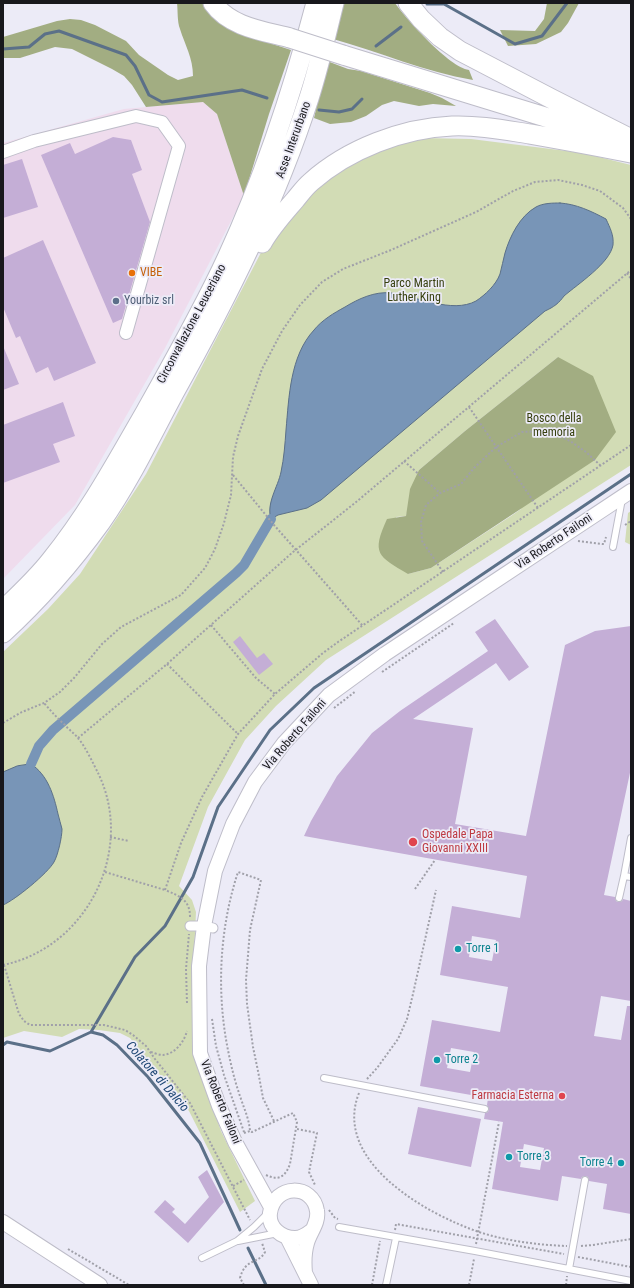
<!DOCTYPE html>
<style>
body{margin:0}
#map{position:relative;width:634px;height:1288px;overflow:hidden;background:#ecebf7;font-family:"Roboto Condensed",sans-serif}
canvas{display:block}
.frame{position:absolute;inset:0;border:4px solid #18181c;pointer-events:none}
</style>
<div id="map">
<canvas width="634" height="1288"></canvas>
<div class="frame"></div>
</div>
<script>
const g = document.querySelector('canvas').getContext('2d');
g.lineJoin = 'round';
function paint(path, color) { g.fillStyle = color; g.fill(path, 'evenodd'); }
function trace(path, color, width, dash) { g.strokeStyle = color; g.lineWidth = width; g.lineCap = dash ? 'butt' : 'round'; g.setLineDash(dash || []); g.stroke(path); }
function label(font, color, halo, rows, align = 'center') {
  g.font = font + ' "Roboto Condensed",sans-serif'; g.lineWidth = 3.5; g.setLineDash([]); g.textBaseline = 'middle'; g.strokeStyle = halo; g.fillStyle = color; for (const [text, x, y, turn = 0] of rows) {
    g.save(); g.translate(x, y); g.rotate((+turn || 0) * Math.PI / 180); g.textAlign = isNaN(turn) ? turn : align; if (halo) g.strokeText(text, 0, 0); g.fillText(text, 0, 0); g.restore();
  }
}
paint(new Path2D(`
 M203 102 217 114 244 196 164 350 75 505 3 579V143L124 109Z`), '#efdced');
paint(new Path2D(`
 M422 138 471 139 583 153 631 165V465L326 660 276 706 245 740 208 807 179 886 192 900 196 912 192 999 197 1062 221 1131 255 1201 240 1212 189 1111 130 1038 120 1033 99 1030 79 1029 62 1037 24 1031 3 1038V652L48 609 80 574 146 474 267 241 297 206 332 175 387 145ZM558 357 521 509 511 516 431 568 408 574 396 517 406 516 419 470 465 431Z
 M631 511V545L625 542 628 513Z`), '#d2dcb5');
paint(new Path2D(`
 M177 3H205L254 38 291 50 269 114 244 196 217 114 203 102 146 107 132 85 124 76 112 69 72 49 55 47 20 58H3V37L57 21 70 19 81 20 95 25 126 41 139 55 168 75 178 80 193 76C193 58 185 45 180 29 177 21 178 11 177 3Z
 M342 3H395C407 20 449 67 469 70L473 80C425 72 380 52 333 39Z
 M547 3H579L568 23 561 32 536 44 508 46 500 30 535 31 544 19Z
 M327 61 348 69 361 71 430 93 442 98 456 106 433 104 419 106 394 101 382 105 366 116 351 122 330 124 314 118Z
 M558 357 593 376 616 432 595 460 431 568 408 574C378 556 371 554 387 519L406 516 410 489 419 470 465 431Z`), '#a2ad82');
const water = new Path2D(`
 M560 203C576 204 591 211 606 219 610 228 614 235 613 245 610 263 578 284 564 296 559 303 554 307 545 311L321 500 307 508 278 515 271 519C266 503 278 487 281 472 284 458 285 444 286 430 289 397 290 356 314 330 322 320 334 313 345 307 358 299 375 291 391 293 416 296 452 314 476 301 485 295 496 285 500 274 502 267 503 260 505 253 510 236 520 216 536 207 543 203 553 203 560 203Z
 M31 764C48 775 54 796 58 814 59 819 61 824 62 829 62 837 58 855 54 862 48 873 15 900 3 905V772L17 766Z`);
paint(water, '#7895b7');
trace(water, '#5b7088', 1);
trace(new Path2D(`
 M427 4H444L515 44 542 36 567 3
 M376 46 401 27
 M3 49 29 47 45 34 59 31 126 55 135 66 149 95 162 102 242 90 267 98
 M319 110 339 112 352 109 362 99
 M91 1032 135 957 165 926 193 877 218 807 270 730 314 688 631 474
 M3 1045 7 1042 50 1051 91 1032 103 1035 117 1045 148 1077 200 1143 240 1230
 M248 1248 266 1285`), '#5b7088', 3);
trace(new Path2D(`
 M31 764 39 746 53 730 236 573 244 565 271 519`), '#7895b7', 10);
paint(new Path2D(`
 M113 137 131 140 142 170 132 174 150 222 122 319 113 323 41 155 70 143 75 154Z
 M22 159 38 207 3 218V165Z
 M43 240 96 363 54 381 48 367 36 373 20 336 16 338 3 307V258Z
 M3 346 19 384 3 390Z
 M63 402 75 436 53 444 60 462 3 483V425Z
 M495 619 529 667 509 681 496 663 413 719 473 728 455 824 526 836 565 645 595 631 631 626V768L604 895 615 897 616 901 618 902 622 901 623 899 631 901V1001L601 996 594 1036 621 1040 627 1006H631V1214L603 1209 607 1184 589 1181 588 1177 585 1176 582 1177 581 1179 562 1176 558 1201 492 1189 503 1122 484 1119 485 1113 488 1112 489 1109 487 1105 488 1098 420 1086 432 1020 500 1032 508 987 440 975 452 906 520 918 527 876 304 836 311 821 337 776 372 733 400 711 488 651 475 632ZM472 936 496 940 492 961 469 957ZM451 1048 474 1052 470 1072 447 1068ZM524 1144 544 1148 540 1170 520 1167Z
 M240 636 257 658 264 653 273 664 259 675 233 642Z
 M418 1107 481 1119 471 1167 408 1154Z
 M207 1170 224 1202 188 1243 154 1212 165 1200 175 1209 172 1212 185 1224 209 1197 198 1177Z`), '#c4aed6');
const service = new Path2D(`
 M613 547 622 499
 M631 838 624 876 631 877
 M619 898 624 876
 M324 1078 485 1109
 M339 1227 475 1251 631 1281
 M238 1241 278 1233
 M202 1258 237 1241 254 1227 268 1213
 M569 1269 585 1180
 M386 1285 396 1238`);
const pedestrian = new Path2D(`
 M190 926H204L213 928`);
const minor = new Path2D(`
 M3 152 34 141 136 116 162 122 179 146 126 333`);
const tertiary = new Path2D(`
 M271 1207 235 1142 219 1106 200 1053 199 966 204 926 215 871 233 824 255 782 284 743 329 695 385 654 631 491
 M3 1222 100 1285
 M287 1237 311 1285
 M305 1273C304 1262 304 1253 307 1243 310 1232 319 1223 317 1211 313 1183 274 1184 270 1213 268 1227 281 1238 295 1238 301 1238 306 1235 311 1231`);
const trunk = new Path2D(`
 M213 3C230 27 263 31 290 38
 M408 3 421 19 440 37 460 51 552 99 631 139
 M343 55 617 139
 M262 243C271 227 283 214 295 200 300 194 305 187 311 182 348 149 403 128 452 126 478 125 504 130 530 134 564 140 598 146 631 153
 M3 610C20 594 37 578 51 560 89 513 116 463 146 411 174 361 203 310 227 258 265 176 293 90 316 3
 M3 633C39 600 72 562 101 522 129 482 151 436 174 393 227 298 276 201 309 98 319 67 326 35 334 3`);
trace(service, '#bebdc9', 8);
trace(pedestrian, '#bebdc9', 11);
trace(minor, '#bebdc9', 14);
trace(tertiary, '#bebdc9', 16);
trace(trunk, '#bebdc9', 21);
trace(new Path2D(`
 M627 273 631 279
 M469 407 538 508
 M404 461 440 493
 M233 475 274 525 363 626
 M625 525 631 521
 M578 541 602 544H604L606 537
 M443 572 422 541 421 522 426 505 440 493 461 484 474 468 496 447 522 432 547 431 570 441 586 452 601 466
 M211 625 256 678 275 694
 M167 664 238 734
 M382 672 454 623
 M334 708 356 691
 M3 723 22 712 44 703 60 692 74 678 102 644 121 627 181 595 205 568 215 549 224 523 231 495 233 457 238 436 262 369 282 331 300 305 322 282 343 269 391 250 476 212 513 191 535 182 558 180 582 185 600 191 623 208 631 219
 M78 738 167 664 293 552 355 503 631 270
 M110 837 129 841
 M105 872 165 890
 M415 889 435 860
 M190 917C190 900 180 896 165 890L181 843 202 797 238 734 275 694 323 653 338 642 631 445
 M3 965C86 948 135 852 99 775 94 765 85 746 78 738 74 733 69 730 65 725 57 718 51 711 44 703
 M4 965 19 1014 24 1021 30 1025H104L125 1030 133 1035 146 1046 155 1059 190 1103 250 1220
 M187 1003 186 969 189 934
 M212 1019 216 1046 224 1075 244 1132
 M151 1052C154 1053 159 1055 163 1055 175 1054 184 1042 187 1031
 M367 1079 377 1068 398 1039 407 1019 413 994 436 890
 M359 1093C332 1161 426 1214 479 1232 507 1241 537 1245 567 1246
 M297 1129 317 1133 309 1172 315 1185
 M244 1133 250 1131
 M266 1175C279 1181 285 1177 290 1164L297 1122 293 1113 252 1132 250 1131C249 1119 245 1111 241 1099 236 1085 232 1070 229 1055 216 995 219 930 238 872L261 880 250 930 246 980 247 1004 253 1047 258 1071 263 1098 274 1121
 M233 1186 244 1180
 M329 1210 335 1218 338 1219
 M395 1230 396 1224 564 1254
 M476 1244 499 1122
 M581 1246 593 1245 631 1239
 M68 1249 129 1285
 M578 1257 631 1267
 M244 1285 240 1278C245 1258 259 1264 265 1252L262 1243
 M372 1285 380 1241
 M469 1285 474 1259
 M566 1285 567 1276`), '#a0a0a9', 2, [2, 2]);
trace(service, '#fff', 6);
trace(pedestrian, '#fff', 9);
trace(minor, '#fff', 12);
trace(tertiary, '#fff', 14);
trace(trunk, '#fff', 19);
const trunkBridge = new Path2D(`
 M290 38 343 55`);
trace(trunkBridge, '#bebdc9', 21, []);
trace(trunkBridge, '#fff', 19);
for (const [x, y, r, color] of [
 [132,273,4,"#e8710a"],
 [116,301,4,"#5c6f8a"],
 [413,842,5,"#e0444e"],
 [458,949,4,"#0f9aa8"],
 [437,1060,4,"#0f9aa8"],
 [562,1096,4,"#e0444e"],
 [509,1157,4,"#0f9aa8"],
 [621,1163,4,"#0f9aa8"]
]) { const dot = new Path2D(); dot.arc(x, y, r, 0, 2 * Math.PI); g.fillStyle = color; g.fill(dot); trace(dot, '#ecebf7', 1.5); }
label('12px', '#18181c', '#ecebf7', [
 ["Asse Interurbano",294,140,-70],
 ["Circonvallazione Leuceriano",192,324,-62],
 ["Via Roberto Failoni",554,542,-34],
 ["Via Roberto Failoni",295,735,-49],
 ["Via Roberto Failoni",220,1102,68]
]);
label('12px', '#c56008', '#ecebf7', [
 ["VIBE",140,273]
], 'left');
label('12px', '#363f0d', '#ecebf7', [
 ["Parco Martin",414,284],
 ["Luther King",414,298],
 ["Bosco della",554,419],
 ["memoria",554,433]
]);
label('12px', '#4e5e75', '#ecebf7', [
 ["Yourbiz srl",124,301]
], 'left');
label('12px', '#be3a42', '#ecebf7', [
 ["Ospedale Papa",422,835],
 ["Giovanni XXIII",422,849],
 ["Farmacia Esterna",554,1096,"right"]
], 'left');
label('12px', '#0d838f', '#ecebf7', [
 ["Torre 1",466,949],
 ["Torre 2",445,1060],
 ["Torre 3",517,1157],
 ["Torre 4",613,1163,"right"]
], 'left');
label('italic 13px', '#1d4674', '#ecebf7', [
 ["Colatore di Dalcio",157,1077,49]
]);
</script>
